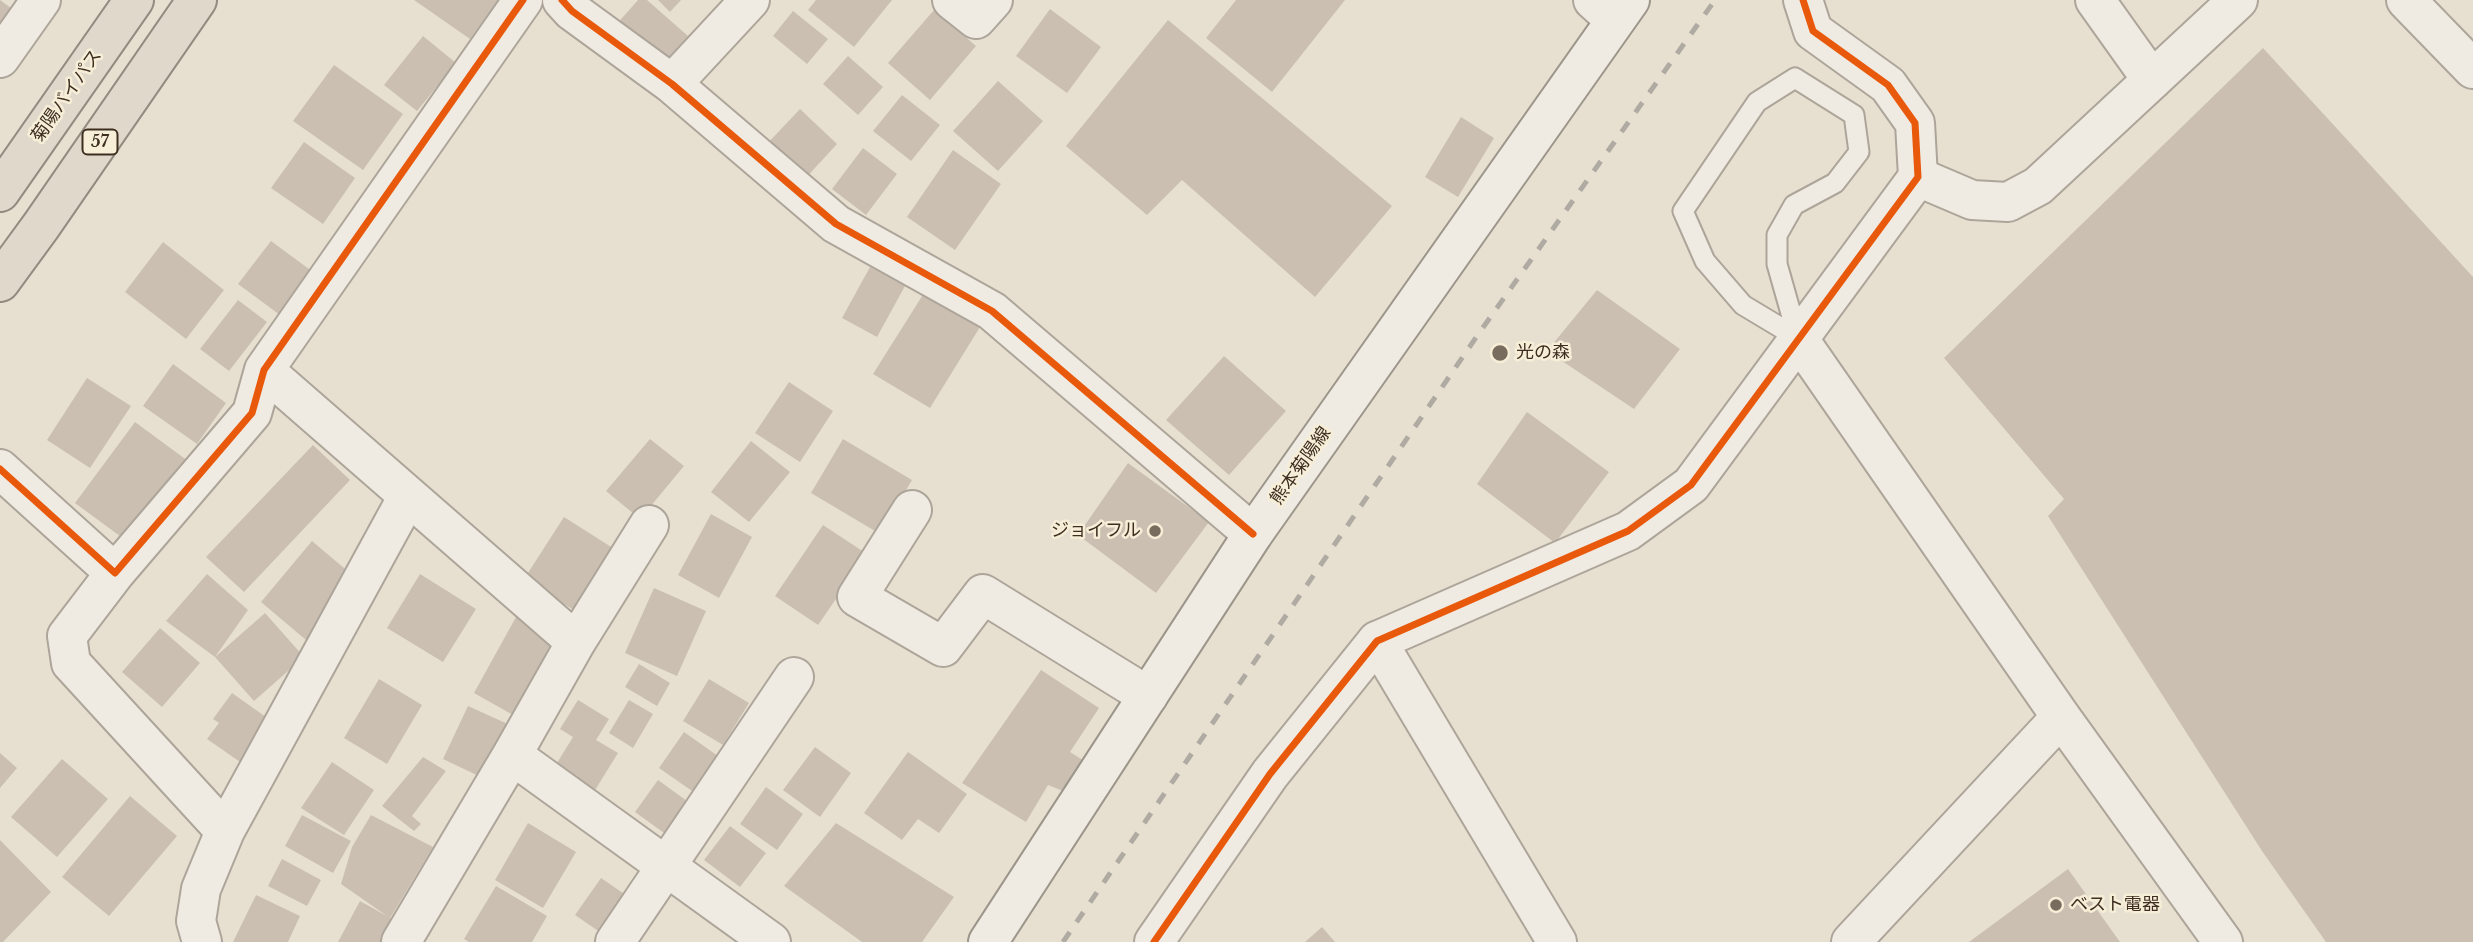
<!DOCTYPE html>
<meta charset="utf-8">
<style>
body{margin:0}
canvas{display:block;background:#e7e0d1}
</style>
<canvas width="2473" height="942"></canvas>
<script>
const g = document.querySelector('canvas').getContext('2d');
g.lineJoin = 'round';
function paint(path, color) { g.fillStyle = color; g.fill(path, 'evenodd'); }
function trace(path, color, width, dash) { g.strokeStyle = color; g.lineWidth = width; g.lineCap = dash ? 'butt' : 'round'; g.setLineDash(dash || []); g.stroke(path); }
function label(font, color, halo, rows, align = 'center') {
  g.font = font + ' "Libre Baskerville","Noto Sans JP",serif'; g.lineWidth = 5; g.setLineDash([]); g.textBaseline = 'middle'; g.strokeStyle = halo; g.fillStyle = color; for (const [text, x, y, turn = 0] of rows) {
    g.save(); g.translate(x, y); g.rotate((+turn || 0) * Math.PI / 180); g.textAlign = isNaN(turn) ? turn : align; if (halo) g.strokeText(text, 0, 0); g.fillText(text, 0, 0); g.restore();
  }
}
paint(new Path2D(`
 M0 0 15 11 0 32Z
 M414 0H498L470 39Z
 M638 0H647L688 36 662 67 615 26Z
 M658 0H681L670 12Z
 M816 0H892L854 47 808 10Z
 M1236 0H1345L1272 92 1206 38Z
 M1050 9 1101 47 1067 93 1016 56Z
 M934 10 976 46 930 100 888 63Z
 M793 11 828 39 807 64 773 36Z
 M1168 20 1392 206 1315 297 1182 180 1147 215 1066 146Z
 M423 36 456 63 417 111 384 85Z
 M2263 48 2473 277V942H2326L2262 851 2048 516 2064 499 1944 358Z
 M848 56 883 87 858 115 823 84Z
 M334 65 403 114 363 170 293 121Z
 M998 81 1043 121 998 171 953 131Z
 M902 95 940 125 911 161 873 131Z
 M800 109 837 144 803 181 765 146Z
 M1461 117 1494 138 1458 197 1425 177Z
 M304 142 355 178 323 224 271 188Z
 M863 148 897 174 866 215 832 189Z
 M953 150 1001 184 955 250 907 217Z
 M271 241 313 272 280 315 238 284Z
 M163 242 224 290 186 339 125 292Z
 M870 267 905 286 877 337 842 318Z
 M1597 290 1680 349 1634 409 1547 351Z
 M924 293 980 327 930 408 873 374Z
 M238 300 267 322 229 371 200 349Z
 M1224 356 1286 411 1229 475 1166 420Z
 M173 364 226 403 197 444 143 406Z
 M87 378 131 406 90 468 47 440Z
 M789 382 833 411 800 462 755 433Z
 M1527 412 1609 472 1555 543 1477 484Z
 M135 422 188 461 128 542 75 503Z
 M650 439 684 466 640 519 606 491Z
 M843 439 912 480 880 534 811 493Z
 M751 441 790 472 749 522 711 492Z
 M313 445 350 480 244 592 206 557Z
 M1128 463 1209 522 1156 593 1078 535Z
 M711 514 752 537 719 598 678 575Z
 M564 517 616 550 577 612 524 579Z
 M823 525 867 554 818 625 775 596Z
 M312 541 357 579 306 640 261 602Z
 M207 574 248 610 215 657 166 621Z
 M420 574 476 609 443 662 387 628Z
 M654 588 706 611 677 676 625 653Z
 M265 613 304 657 254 701 215 657Z
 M516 617 554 638 513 715 474 693Z
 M160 628 200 663 162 707 122 672Z
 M639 664 670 683 657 706 625 687Z
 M1041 670 1099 708 1070 752 1086 762 1063 791 1048 785 1026 822 962 783Z
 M379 679 422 705 387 764 344 738Z
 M709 679 749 703 723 745 683 721Z
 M232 693 273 722 243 764 207 739 219 723 213 719Z
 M578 700 609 719 596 740 618 753 592 795 552 771 573 737 560 729Z
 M629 700 653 714 633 748 609 733Z
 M468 706 510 725 485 779 443 759Z
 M684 732 718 756 692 791 659 768Z
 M815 747 851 773 820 817 783 790Z
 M908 752 967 794 939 833 918 819 902 840 864 813Z
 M0 753 17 768 0 788Z
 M423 757 446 771 412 816 421 824 414 831 382 806Z
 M62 759 108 799 57 857 11 817Z
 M332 762 374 790 344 835 301 808Z
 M658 780 687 801 664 833 635 812Z
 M766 787 803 814 777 850 740 824Z
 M130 796 177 836 109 916 62 877Z
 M302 815 351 841 333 873 285 846Z
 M371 815 433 847 390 918 401 923 391 942H338L360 901 387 916 341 884 352 847Z
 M528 823 576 852 543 908 495 880Z
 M836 823 954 897 922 942H862L784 886Z
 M730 826 766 853 740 887 704 860Z
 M0 840 51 892 3 942H0Z
 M282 859 321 880 307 906 268 886Z
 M2068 869 2120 942H1969Z
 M601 878 636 902 610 939 575 915Z
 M496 886 547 916 532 942H469L464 939Z
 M256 895 300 916 288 942H233Z
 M1322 927 1335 942H1305Z`), '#cbbfb2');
const service = new Path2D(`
 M1795 78 1854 115 1859 152 1835 183 1794 205 1777 235V264L1798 338 1743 305 1705 261 1683 211 1757 102Z`);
const minor = new Path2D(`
 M562 0 572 11 672 84 836 224 992 311 1253 534
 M952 0 976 19 993 0
 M1593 0 1615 20
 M2095 0 2152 80
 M0 58 41 0
 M672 84 750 0
 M264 370 576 642
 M0 469 115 573 252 413 264 370 523 0
 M912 510 857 597 943 647 983 594 1148 696
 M115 573 67 636 71 663 225 831 201 889 196 921 202 942
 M512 755 771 942
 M225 831 408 496
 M401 942 512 755 576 642 649 525
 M615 942 794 677
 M1557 942 1377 641 1628 531 1691 485 1918 177 1915 123 1888 85 1813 31 1803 0`);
const tertiary = new Path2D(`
 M2406 0 2473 69
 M1918 177 1972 200 2008 202 2038 186 2238 0
 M1798 338 2061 717 2223 942
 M1154 942 1270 774 1377 641
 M1851 942 2061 717`);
const secondary = new Path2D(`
 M988 942 1253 534 1630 0`);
const trunk = new Path2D(`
 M0 192 134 0
 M0 282 41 226 197 0`);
trace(service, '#ada599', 23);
trace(minor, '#ada599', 42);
trace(tertiary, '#ada599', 42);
trace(secondary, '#9c958a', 42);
trace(trunk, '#928b80', 42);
trace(service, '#efebe3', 19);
trace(minor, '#efebe3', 38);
trace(tertiary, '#efebe3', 38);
trace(secondary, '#efebe3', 38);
trace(trunk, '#e0d9cb', 38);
trace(new Path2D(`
 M1063 942 1477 336 1715 0`), '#afaaa2', 5, [12, 12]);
trace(new Path2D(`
 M562 0 572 11 672 84 836 224 992 311 1253 534
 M0 469 115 573 252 413 264 370 523 0
 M1154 942 1270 774 1377 641 1628 531 1691 485 1918 177 1915 123 1888 85 1813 31 1803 0`), '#e8590c', 7);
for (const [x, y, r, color] of [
 [1500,353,9,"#786c5e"],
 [1155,531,7,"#786c5e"],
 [2056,905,7,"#786c5e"]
]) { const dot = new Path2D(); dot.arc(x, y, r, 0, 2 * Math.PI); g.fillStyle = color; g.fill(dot); trace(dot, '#f7eed8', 2.5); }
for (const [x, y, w] of [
 [100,142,35]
]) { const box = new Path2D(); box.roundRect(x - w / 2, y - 12.5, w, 25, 5); g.fillStyle = '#f7eed8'; g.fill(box); trace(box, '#3d2e20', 2); }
label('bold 16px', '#3d2e20', null, [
 ["57",100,142]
]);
label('18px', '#3d2e20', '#f7eed8', [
 ["菊陽バイパス",67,96,-55],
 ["熊本菊陽線",1301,466,-55]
]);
label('18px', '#3d2e20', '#f7eed8', [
 ["光の森",1516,353],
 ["ジョイフル",1141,531,"right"],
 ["ベスト電器",2070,905]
], 'left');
</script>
